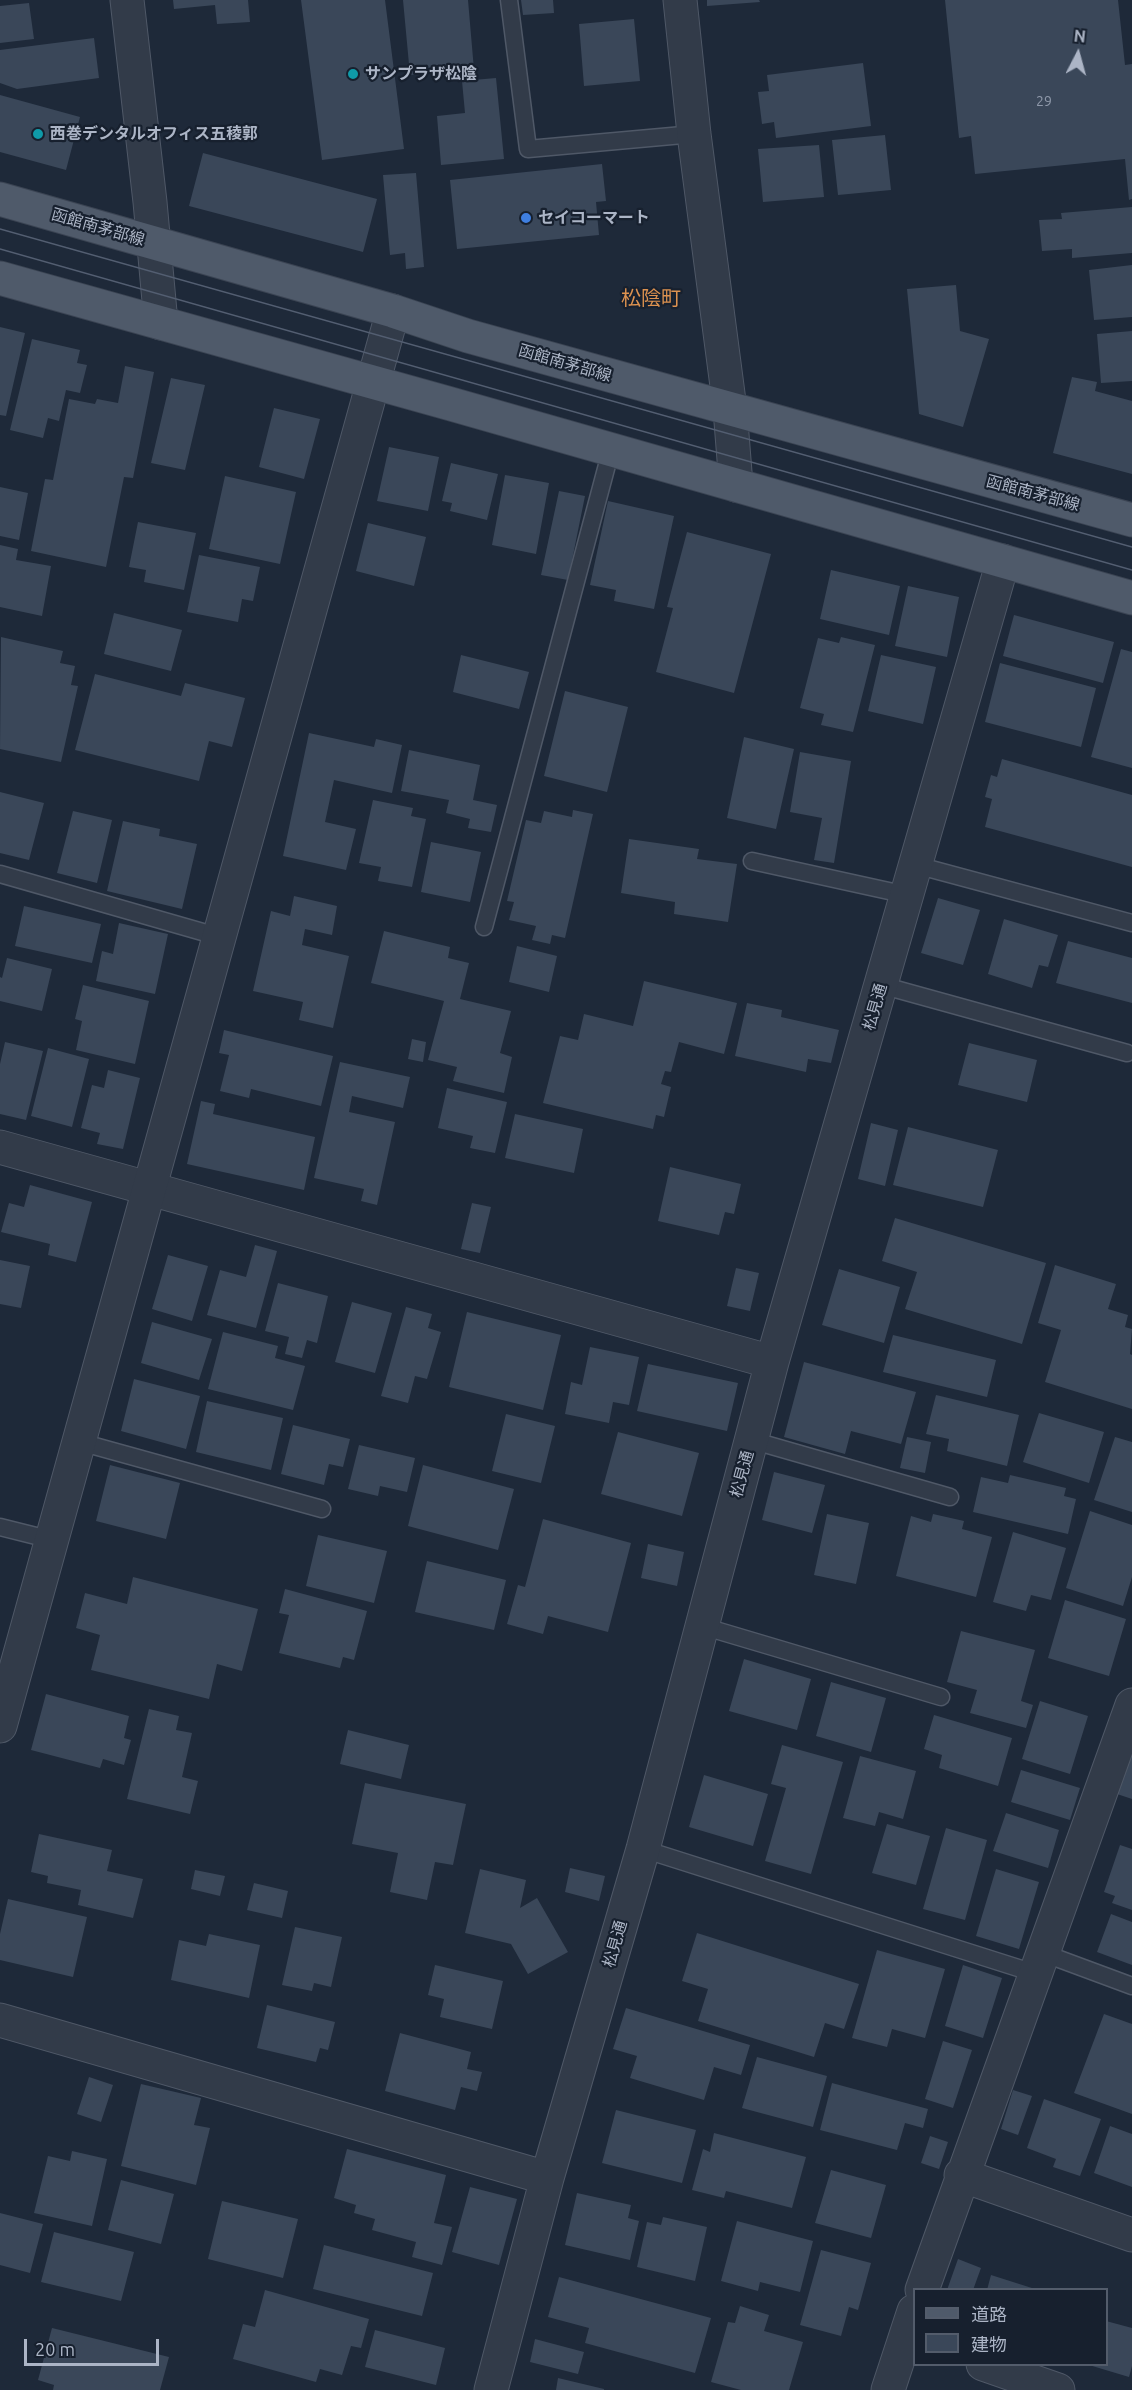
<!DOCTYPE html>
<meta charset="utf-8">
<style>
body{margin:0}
#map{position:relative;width:1132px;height:2390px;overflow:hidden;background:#1e2939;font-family:Ubuntu,"Noto Sans JP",sans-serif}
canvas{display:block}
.legend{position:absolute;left:913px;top:2288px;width:195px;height:78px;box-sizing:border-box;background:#17202e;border:2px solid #535c6b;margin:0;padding:8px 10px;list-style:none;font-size:18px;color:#acb5c6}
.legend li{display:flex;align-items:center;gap:12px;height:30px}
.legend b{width:30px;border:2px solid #535c6b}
.north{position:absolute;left:1048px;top:24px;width:60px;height:60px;-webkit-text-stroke:4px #17202e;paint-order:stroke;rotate:6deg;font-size:16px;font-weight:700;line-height:24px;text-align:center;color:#acb5c6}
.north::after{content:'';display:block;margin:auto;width:21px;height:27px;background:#acb5c6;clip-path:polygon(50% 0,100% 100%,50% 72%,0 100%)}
.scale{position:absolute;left:24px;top:2339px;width:135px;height:27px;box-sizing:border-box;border:3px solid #acb5c6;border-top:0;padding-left:8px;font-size:18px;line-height:21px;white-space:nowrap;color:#acb5c6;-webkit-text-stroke:4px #17202e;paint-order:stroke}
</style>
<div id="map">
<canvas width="1132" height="2390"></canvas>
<ul class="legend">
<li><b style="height:8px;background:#4f5a6a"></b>道路</li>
<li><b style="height:16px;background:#3a4759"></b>建物</li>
</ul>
<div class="north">N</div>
<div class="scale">20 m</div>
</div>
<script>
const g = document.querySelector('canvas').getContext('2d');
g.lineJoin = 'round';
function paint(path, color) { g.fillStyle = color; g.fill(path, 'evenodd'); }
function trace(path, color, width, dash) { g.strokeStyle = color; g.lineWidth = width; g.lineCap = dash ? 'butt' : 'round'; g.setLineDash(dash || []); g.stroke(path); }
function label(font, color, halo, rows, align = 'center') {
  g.font = font + ' Ubuntu,"Noto Sans JP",sans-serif'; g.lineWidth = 4.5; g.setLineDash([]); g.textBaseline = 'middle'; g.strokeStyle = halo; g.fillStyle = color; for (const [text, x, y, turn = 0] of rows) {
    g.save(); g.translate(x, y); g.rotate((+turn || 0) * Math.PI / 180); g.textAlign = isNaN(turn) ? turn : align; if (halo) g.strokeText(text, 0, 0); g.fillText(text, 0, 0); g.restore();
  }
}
paint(new Path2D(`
 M173 0H248L250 22 217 24 215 5 174 9Z
 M301 0H385L404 149 322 160Z
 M403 0H468L474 70 410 75Z
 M521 0H553L554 13 523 15Z
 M707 0H759L760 2 707 6Z
 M945 0H1118L1125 65 1132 64V199L1129 200 1125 159 975 174 971 136 959 138Z
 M29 3 34 39 0 43V6Z
 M634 19 640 81 584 86 579 24Z
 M94 38 99 78 17 89 0 83V50Z
 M863 63 871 126 776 138 774 122 762 124 758 92 769 91 767 75Z
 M496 78 504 159 441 165 437 116 465 113 462 81Z
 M0 95 80 117 66 170 0 152Z
 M885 135 891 190 838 195 832 140Z
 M819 145 824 197 763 202 758 149Z
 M203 153 377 199 363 252 189 206Z
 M602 164 606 201 596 202 599 235 457 249 450 180Z
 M416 173 424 267 406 269 405 253 390 255 383 175Z
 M1132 207V253L1072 258V249L1042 251 1039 220 1062 219 1061 213Z
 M1132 265V317L1094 320 1089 270Z
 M956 285 960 331 989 339 963 427 919 414 907 289Z
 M0 327 25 333 6 416 0 415Z
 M1132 331V381L1101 383 1097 334Z
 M32 339 80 350 77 363 87 365 80 393 66 390 59 421 48 418 43 438 10 430Z
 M125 366 154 372 133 478 124 477 106 567 31 551 45 479 53 480 69 399 95 404 97 399 118 403Z
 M1072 377 1097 382 1095 391 1132 401V474L1053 453Z
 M171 378 205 385 185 470 151 463Z
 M274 408 320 419 304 479 259 467Z
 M389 447 439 457 428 511 377 501Z
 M451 463 498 474 487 520 450 511 452 503 442 501Z
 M505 475 549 483 536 554 492 545Z
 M225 476 296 492 280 564 209 549Z
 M0 487 28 493 19 540 0 536Z
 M559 491 585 496 568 580 541 575Z
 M608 501 674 516 654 609 614 601 616 590 590 585Z
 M138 522 196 533 184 590 144 582 146 570 129 567Z
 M368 523 426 537 414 586 356 571Z
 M687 532 771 554 734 693 656 672 673 608 667 607Z
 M0 545 18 549 16 560 51 566 42 616 0 607Z
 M199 555 260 567 253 601 242 599 238 622 187 612Z
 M831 570 900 586 889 635 820 619Z
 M908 586 959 597 947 657 895 646Z
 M114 613 182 630 171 671 104 654Z
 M1014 615 1114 642 1103 683 1003 656Z
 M1 637 63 651 60 663 75 666 71 685 78 686 61 762 0 749Z
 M841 637 875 645 853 732 821 725 824 714 800 708 818 638 839 643Z
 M1121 649 1132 652V768L1091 757Z
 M461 655 529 672 519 709 453 692Z
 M881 655 936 667 923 724 868 711Z
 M1000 663 1096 688 1081 747 985 722Z
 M95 674 181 696 185 683 245 698 232 747 209 741 199 781 75 750Z
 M565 691 628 707 607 792 544 776Z
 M309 733 374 747 376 739 402 745 392 793 334 780 325 822 356 829 346 870 283 856Z
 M744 737 794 749 776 829 727 818Z
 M409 750 480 765 473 800 497 805 491 832 468 828 470 819 446 813 449 800 401 791Z
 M800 752 851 761 834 863 814 860 822 818 790 812Z
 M1002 759 1132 795V867L985 827 992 799 985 797 991 775 997 777Z
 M0 792 44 803 29 860 0 853Z
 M373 800 413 808 411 816 426 819 412 887 378 881 381 867 359 863Z
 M573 810 593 814 565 938 552 935 550 944 532 940 536 926 509 920 514 902 507 901 526 820 541 823 544 811 572 817Z
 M73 811 112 820 97 883 57 873Z
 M123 821 160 829 159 836 197 844 182 909 107 891Z
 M629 839 699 849 697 859 737 864 728 922 674 914 675 902 621 893Z
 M431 842 481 852 470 902 421 892Z
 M294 896 337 906 332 935 305 929 302 945 349 956 333 1028 299 1020 303 1002 253 991 271 911 290 916Z
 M938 898 980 910 963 965 921 953Z
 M24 906 101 924 92 963 15 946Z
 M1004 919 1058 935 1048 967 1039 965 1032 988 988 974Z
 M119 923 168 934 155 994 96 981 102 951 113 954Z
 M384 931 450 947 448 958 469 963 460 999 511 1011 500 1053 512 1057 504 1093 453 1081 457 1067 428 1060 444 1001 371 983Z
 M1068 941 1132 958V1003L1056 983Z
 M517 946 557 956 549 992 509 982Z
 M7 958 52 969 42 1011 0 1001V977L2 978Z
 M644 981 737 1003 724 1054 679 1042 671 1072 665 1071 661 1084 671 1087 664 1117 656 1115 653 1129 543 1103 560 1036 578 1040 584 1014 633 1026Z
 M83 985 149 1001 135 1064 76 1050 82 1021 75 1019Z
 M747 1003 782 1010 781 1017 839 1030 831 1063 808 1059 806 1072 735 1056Z
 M224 1030 333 1056 321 1106 251 1089 249 1098 220 1091 229 1055 219 1053Z
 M412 1039 426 1042 423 1062 408 1059Z
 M5 1042 43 1051 26 1120 0 1114V1064Z
 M969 1043 1037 1060 1027 1102 958 1085Z
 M48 1048 89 1059 72 1127 31 1116Z
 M340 1062 410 1077 403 1108 352 1096 349 1112 395 1122 377 1205 361 1201 364 1189 314 1178Z
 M108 1070 140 1078 123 1149 97 1144 100 1133 81 1128 92 1085 104 1088Z
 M447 1088 507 1102 495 1153 470 1148 473 1136 438 1128Z
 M201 1101 215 1104 213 1114 315 1137 304 1190 187 1164Z
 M515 1114 583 1129 574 1173 505 1158Z
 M871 1123 898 1130 885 1186 858 1179Z
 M908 1127 998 1150 983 1207 893 1185Z
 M670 1167 741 1184 734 1214 725 1212 719 1235 658 1221Z
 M30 1185 92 1202 76 1262 48 1255 50 1244 1 1232 9 1203 24 1207Z
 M472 1203 491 1207 480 1253 461 1249Z
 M895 1218 1046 1263 1022 1344 905 1309 917 1272 882 1261Z
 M255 1245 277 1251 256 1328 207 1315 220 1270 246 1277Z
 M168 1255 208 1266 192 1321 152 1309Z
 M0 1260 30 1266 21 1308 0 1304Z
 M1055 1265 1116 1284 1108 1309 1128 1315 1125 1327 1132 1329 1130 1354 1132 1355V1409L1045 1382 1061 1330 1038 1323Z
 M736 1268 759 1273 750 1311 727 1306Z
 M839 1269 900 1287 884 1343 822 1325Z
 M278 1283 328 1296 317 1343 307 1340 302 1358 285 1354 289 1337 265 1331Z
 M352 1302 392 1313 375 1373 335 1362Z
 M406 1307 432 1314 428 1328 441 1332 427 1379 415 1376 408 1403 381 1396Z
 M467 1312 561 1335 543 1410 449 1387Z
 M152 1322 212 1339 199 1380 141 1363Z
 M223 1332 278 1346 275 1358 305 1366 293 1410 208 1389Z
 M893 1335 996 1360 987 1397 883 1372Z
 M590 1347 639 1357 629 1405 613 1402 609 1423 565 1414 571 1382 582 1385Z
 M804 1362 916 1392 901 1444 851 1431 845 1454 784 1437Z
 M648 1364 738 1383 727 1431 637 1411Z
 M134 1379 200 1396 186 1449 121 1431Z
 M936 1395 1019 1415 1007 1466 947 1451 949 1439 926 1434Z
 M207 1401 283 1418 271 1470 196 1452Z
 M1039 1413 1104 1432 1089 1483 1023 1462Z
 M506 1414 555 1426 541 1483 492 1471Z
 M293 1425 350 1439 343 1467 329 1464 324 1485 281 1474Z
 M618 1432 699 1453 682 1516 601 1494Z
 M907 1437 931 1442 925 1473 900 1468Z
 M1115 1437 1132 1442V1512L1094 1500Z
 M359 1445 415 1458 407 1492 380 1486 378 1496 348 1489Z
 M110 1465 180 1483 166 1539 96 1521Z
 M423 1465 514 1489 498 1550 408 1526Z
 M774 1472 825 1485 812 1533 762 1520Z
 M1010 1475 1066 1488 1064 1496 1076 1499 1068 1534 973 1512 981 1477 1008 1483Z
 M1090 1511 1132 1525V1577L1123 1606 1066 1588Z
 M827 1514 869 1523 856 1584 814 1575Z
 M933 1514 964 1521 962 1529 992 1537 976 1597 896 1576 911 1516 931 1522Z
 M543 1519 631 1543 608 1632 548 1616 543 1634 507 1624 518 1585 525 1587Z
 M1013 1532 1066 1548 1051 1600 1031 1595 1026 1611 993 1602Z
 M318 1535 387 1551 374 1603 306 1586Z
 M648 1544 684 1552 677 1586 641 1578Z
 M427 1561 506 1580 494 1630 415 1612Z
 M133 1577 258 1609 242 1671 217 1664 209 1699 91 1670 100 1635 76 1628 85 1593 127 1604Z
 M285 1589 367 1611 354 1660 343 1657 340 1668 279 1653 289 1615 279 1613Z
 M1065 1600 1126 1619 1109 1676 1048 1658Z
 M961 1631 1035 1650 1021 1701 1033 1705 1026 1728 970 1713 977 1690 947 1682Z
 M744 1659 811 1679 797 1730 729 1711Z
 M831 1682 886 1698 871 1752 816 1736Z
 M46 1694 129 1716 124 1738 131 1740 124 1765 103 1759 100 1768 31 1750Z
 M1040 1701 1088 1716 1070 1774 1022 1759Z
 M149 1709 179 1716 176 1730 192 1733 182 1777 198 1781 190 1814 127 1799Z
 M934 1715 1012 1738 998 1786 939 1768 942 1755 924 1749Z
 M348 1730 409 1745 401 1779 340 1764Z
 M782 1745 843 1762 811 1874 765 1861 786 1788 771 1784Z
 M1132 1752V1799L1117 1794Z
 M860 1756 916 1771 903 1819 879 1812 875 1826 843 1818Z
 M1021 1770 1080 1788 1070 1820 1011 1802Z
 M704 1775 768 1794 753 1846 689 1827Z
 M365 1783 466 1804 453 1865 435 1862 427 1900 390 1892 398 1853 352 1844Z
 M1006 1813 1059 1830 1048 1868 993 1851Z
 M887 1824 930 1836 916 1885 872 1873Z
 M946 1828 987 1840 965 1920 923 1909Z
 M39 1834 112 1850 107 1871 143 1879 133 1918 78 1905 81 1890 47 1883 48 1876 31 1872Z
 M1120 1845 1132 1849V1910L1112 1903 1115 1896 1104 1892Z
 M570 1868 605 1876 599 1901 565 1892Z
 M480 1869 526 1880 520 1908 537 1898 568 1952 528 1974 511 1944 465 1933Z
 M996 1869 1039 1882 1019 1949 976 1936Z
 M195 1870 225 1876 220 1896 191 1889Z
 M254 1883 288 1891 282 1918 247 1910Z
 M8 1899 87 1917 73 1977 0 1960V1934Z
 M1111 1914 1132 1922V1965L1097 1952Z
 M295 1927 342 1937 331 1987 314 1983 312 1991 282 1985Z
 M697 1933 859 1984 844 2029 825 2023 814 2057 698 2021 708 1989 682 1981Z
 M209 1934 260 1945 249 1998 171 1980 179 1940 206 1946Z
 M877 1950 945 1969 925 2038 892 2029 887 2047 852 2038Z
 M435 1965 503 1981 492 2029 440 2017 444 1999 428 1995Z
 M963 1965 1002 1978 983 2038 945 2026Z
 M267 2005 335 2022 328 2050 320 2048 316 2062 257 2048Z
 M626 2008 750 2045 741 2075 714 2067 704 2100 630 2078 637 2056 613 2049Z
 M1104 2014 1132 2024V2114L1074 2093Z
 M400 2033 471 2052 467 2069 482 2072 477 2091 461 2087 455 2110 385 2091Z
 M943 2041 972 2050 953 2108 925 2099Z
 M757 2057 827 2076 813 2127 742 2108Z
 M89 2077 113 2085 101 2122 77 2114Z
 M832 2083 928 2109 923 2128 905 2123 897 2150 820 2130Z
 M141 2084 201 2098 194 2125 210 2128 196 2185 121 2166Z
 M1013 2090 1032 2096 1018 2135 1001 2129Z
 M1044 2099 1101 2119 1080 2176 1053 2167 1056 2159 1027 2148Z
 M616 2110 696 2130 682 2183 602 2163Z
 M1110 2126 1132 2134V2187L1094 2173Z
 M714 2133 806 2157 792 2208 726 2191 724 2198 692 2190 703 2149 710 2152Z
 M930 2136 948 2142 939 2169 921 2163Z
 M347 2149 446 2175 434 2223 452 2227 442 2265 412 2257 416 2242 372 2230 375 2219 354 2213 356 2205 334 2198Z
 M72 2151 107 2159 92 2226 34 2213 48 2156 70 2161Z
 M831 2170 886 2185 871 2238 815 2223Z
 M121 2180 174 2194 161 2244 108 2230Z
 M470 2187 517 2199 499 2265 452 2252Z
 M577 2193 631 2205 628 2218 639 2221 630 2260 565 2245Z
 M222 2201 298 2219 283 2278 208 2259Z
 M0 2213 43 2224 30 2273 0 2265Z
 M663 2217 707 2227 695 2281 637 2267 647 2222 661 2225Z
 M737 2221 813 2241 800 2292 760 2282 758 2291 721 2281Z
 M54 2232 134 2252 121 2301 41 2282Z
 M324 2245 433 2273 422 2316 313 2289Z
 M821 2250 871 2263 858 2310 849 2307 841 2336 800 2325Z
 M958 2259 981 2268 973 2290H947Z
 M991 2275 1035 2289V2290H987Z
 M559 2277 711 2318 695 2373 585 2343 589 2328 548 2317Z
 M265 2290 369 2319 361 2348 351 2346 342 2375 320 2369 316 2382 233 2359 243 2324 255 2327Z
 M740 2306 769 2315 764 2331 803 2342 789 2390H741L711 2382 728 2322 735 2323Z
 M1106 2321 1132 2328V2366L1129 2377 1089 2365 1106 2364Z
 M52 2328 169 2357 160 2390H53L54 2385 38 2380Z
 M375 2330 445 2348 436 2385 365 2367Z
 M535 2339 584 2352 578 2374 530 2362Z
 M558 2378 604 2389V2390H556Z`), '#3a4759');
const service = new Path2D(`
 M509 0 528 149 694 134
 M752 861 907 895
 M916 865 1132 923
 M0 874 220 937
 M484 927 611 450
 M881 985 1127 1053
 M751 1440 950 1497
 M80 1442 322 1509
 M0 1527 52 1540
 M702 1626 941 1697
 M643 1849 1034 1973
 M1043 1953 1132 1986`);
const minor = new Path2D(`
 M680 0 694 134 730 409 736 485
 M0 1147 772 1362
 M0 2020 547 2178
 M961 2175 1132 2235
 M922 2290 1132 1705
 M983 2364 1058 2390
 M491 2390 547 2178 643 1849 772 1362 1003 561
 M888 2390 914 2311`);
const tertiary = new Path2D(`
 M127 0 150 202 161 323
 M0 1726 393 311`);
const primary = new Path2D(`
 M0 199 393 311 468 336 1132 520
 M0 278 451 404 1132 598`);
trace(service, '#4f5867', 19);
trace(minor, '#4f5867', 35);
trace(tertiary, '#4f5867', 35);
trace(primary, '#3b4453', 35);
trace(service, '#323b49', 16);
trace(minor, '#323b49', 33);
trace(tertiary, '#323b49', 33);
trace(primary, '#4f5a6a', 33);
trace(new Path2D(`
 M0 229 1132 547
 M0 249 1132 570`), '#535e71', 1.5);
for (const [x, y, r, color] of [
 [353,74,6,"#0f9aa8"],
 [38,134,6,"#0f9aa8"],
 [526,218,6,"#3f7fe0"]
]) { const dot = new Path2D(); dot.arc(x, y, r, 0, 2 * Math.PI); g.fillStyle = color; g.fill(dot); trace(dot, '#17202e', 2); }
label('14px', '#909aab', null, [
 ["29",1044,101]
]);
label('bold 16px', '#acb5c6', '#17202e', [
 ["サンプラザ松陰",365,74],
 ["西巻デンタルオフィス五稜郭",50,134],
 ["セイコーマート",538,218]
], 'left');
label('16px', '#acb5c6', '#17202e', [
 ["函館南茅部線",98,227,16],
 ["函館南茅部線",565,363,16],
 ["函館南茅部線",1033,493,15],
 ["松見通",875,1007,-74],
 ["松見通",742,1474,-75],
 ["松見通",615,1944,-74]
]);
label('20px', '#dd9250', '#17202e', [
 ["松陰町",651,298]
]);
</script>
